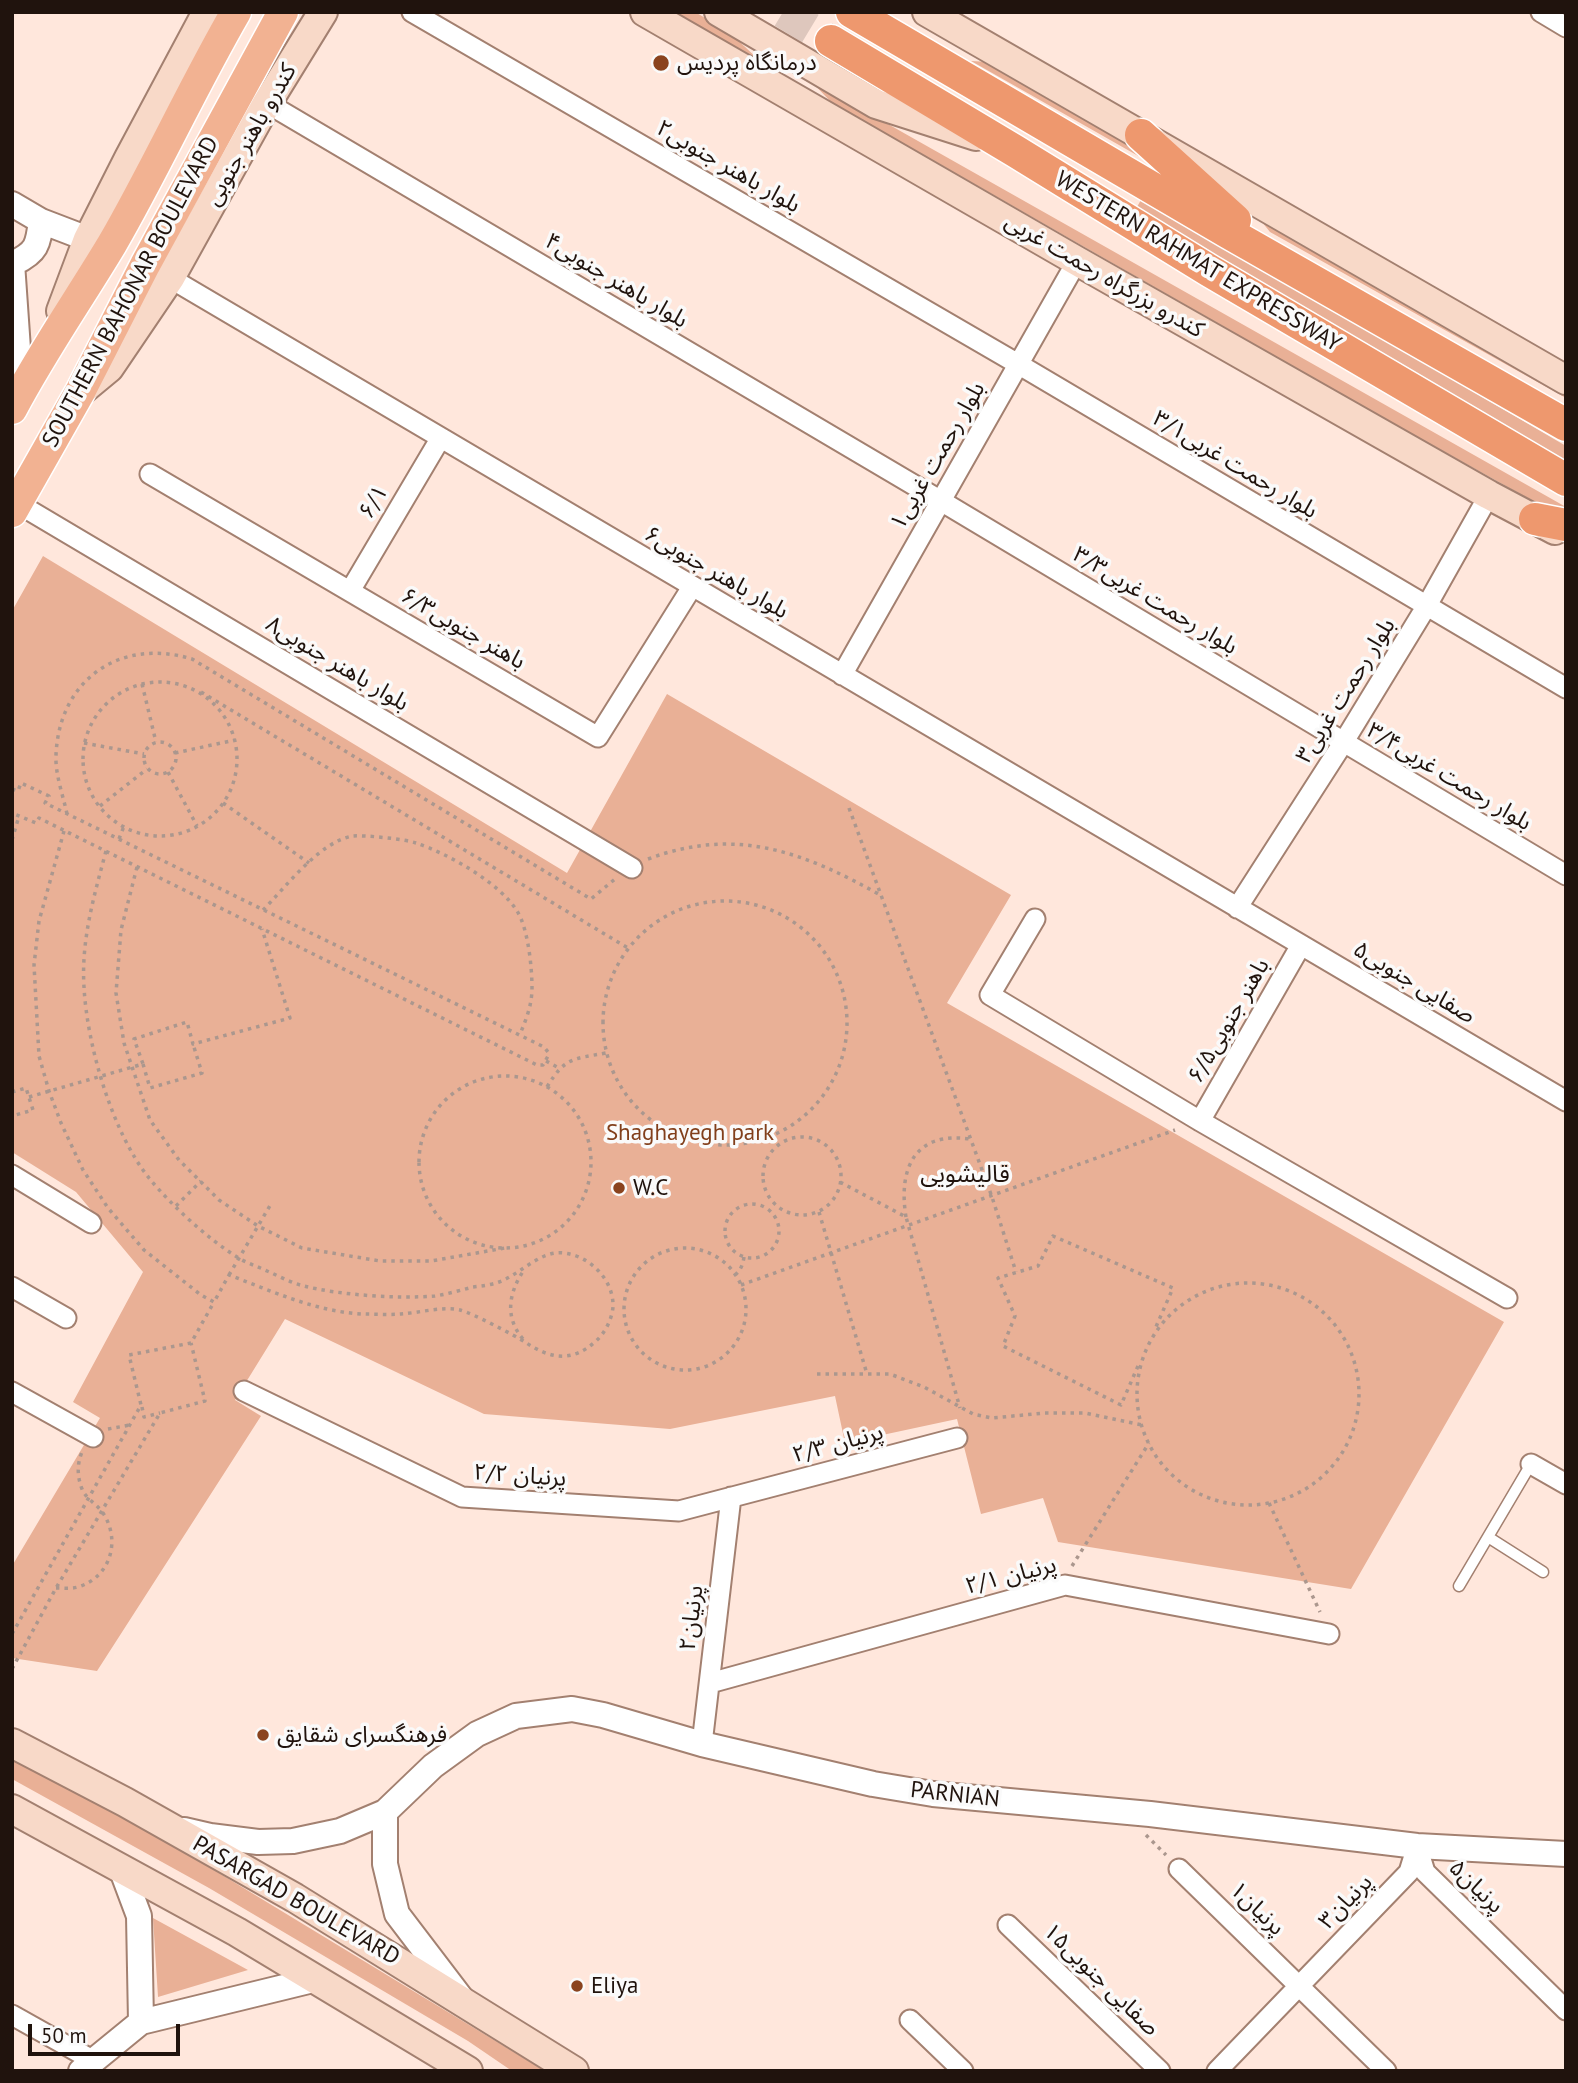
<!DOCTYPE html>
<meta charset="utf-8">
<style>
body{margin:0}
#map{position:relative;width:1578px;height:2083px;overflow:hidden;background:#ffe7dc;font-family:"PT Sans",sans-serif}
canvas{display:block}
.frame{position:absolute;inset:0;border:14px solid #20130d;pointer-events:none}
.scale{position:absolute;left:28px;top:2024px;width:152px;height:32px;box-sizing:border-box;border:4px solid #20130d;border-top:0;padding-left:9px;font-size:21px;line-height:24px;white-space:nowrap;color:#20130d;-webkit-text-stroke:5px #fafafa;paint-order:stroke}
</style>
<div id="map">
<canvas width="1578" height="2083"></canvas>
<div class="frame"></div>
<div class="scale">50 m</div>
</div>
<script>
const g = document.querySelector('canvas').getContext('2d');
g.lineJoin = 'round';
function paint(path, color) { g.fillStyle = color; g.fill(path, 'evenodd'); }
function trace(path, color, width, dash) { g.strokeStyle = color; g.lineWidth = width; g.lineCap = dash ? 'butt' : 'round'; g.setLineDash(dash || []); g.stroke(path); }
function label(font, color, halo, rows, align = 'center') {
  g.font = font + ' "PT Sans","Noto Sans Arabic",sans-serif'; g.lineWidth = 7; g.setLineDash([]); g.textBaseline = 'middle'; g.strokeStyle = halo; g.fillStyle = color; for (const [text, x, y, turn = 0] of rows) {
    g.save(); g.translate(x, y); g.rotate((+turn || 0) * Math.PI / 180); g.textAlign = isNaN(turn) ? turn : align; if (halo) g.strokeText(text, 0, 0); g.fillText(text, 0, 0); g.restore();
  }
}
paint(new Path2D(`
 M674 12H695L729 32 759 60Z
 M971 61 989 62 1152 154 1163 170Z
 M810 80 1566 507V513L1542 506 1378 415 831 102Z
 M1142 198 1566 446V464L1498 426 1137 207Z
 M1254 212 1566 390V398L1270 232Z
 M43 556 567 873 667 694 1011 895 947 1003 1504 1322 1351 1589 1058 1542 1043 1498 981 1514 957 1419 845 1443 835 1396 670 1429 484 1414 285 1319 235 1400 261 1416 97 1671 12 1658V1566L100 1418 73 1402 143 1272 76 1192 12 1152V611Z
 M12 1759 38 1769 186 1853 545 2071H512L468 2041 209 1888 12 1779Z
 M153 1918 248 1970 158 1997Z`), '#e9b096');
trace(new Path2D(`
 M783 12 831 41`), '#dec7bd', 32, [32, 16]);
const service = new Path2D(`
 M1488 1537 1543 1572
 M1459 1586 1531 1464`);
const minor = new Path2D(`
 M412 12 1018 364 1566 688
 M1541 12 1566 27
 M267 103 941 501 1566 875
 M170 278 1566 1101
 M150 474 598 737 692 587
 M17 503 632 868
 M350 591 440 439
 M842 675 1077 261
 M1237 908 1343 743 1426 607 1489 495
 M1035 919 990 995 1200 1121 1507 1298
 M1200 1121 1301 945
 M12 1175 91 1223
 M12 1287 66 1318
 M244 1391 462 1497 679 1511 957 1438
 M12 1392 93 1437
 M1531 1464 1566 1484
 M710 1683 1065 1585 1329 1634
 M702 1744 731 1497
 M1417 1846 1425 1872 1566 2010
 M1179 1869 1386 2071
 M1008 1925 1160 2071
 M12 2015 94 2061
 M910 2020 963 2071
 M1217 2071 1409 1872 1417 1846`);
const tertiary = new Path2D(`
 M12 204 41 221 88 239
 M12 263 21 392
 M14 263C37 252 38 245 41 221
 M385 1812V1864L397 1914 461 1998
 M184 1830 210 1836 258 1842 293 1841 340 1831 385 1812 433 1766 477 1734 516 1716 572 1709 603 1715 702 1744 873 1784 933 1794 1150 1814 1417 1846 1566 1854
 M121 1868 139 1916 141 2022
 M81 2071 141 2022 317 1979`);
const secondary = new Path2D(`
 M645 12 1077 261 1489 495 1555 530
 M719 12 876 104 976 136
 M927 12 1566 380
 M61 311 88 239 129 158 207 12
 M80 392 109 368 170 278 267 103 323 12
 M12 1743 125 1802 295 1898 574 2071
 M12 1809 237 1932 468 2071`);
const primary = new Path2D(`
 M12 409C42 352 79 299 112 244 156 168 192 88 236 12
 M12 512 80 392 145 265 283 12`);
const trunk = new Path2D(`
 M852 12 1229 233 1566 425
 M831 41 1015 151 1210 271 1566 480
 M1141 135 1235 220
 M1535 519 1566 525`);
trace(service, '#a38070', 13);
trace(minor, '#a38070', 23);
trace(tertiary, '#a38070', 28);
trace(secondary, '#a38070', 32);
trace(primary, '#fff', 33);
trace(trunk, '#fff', 35);
trace(new Path2D(`
 M83 759a77 77 0 1 1 154 0a77 77 0 1 1-154 0Z
 M142 684 156 742
 M201 692 628 948
 M144 758a16 16 0 1 1 32 0a16 16 0 1 1-32 0Z
 M84 743 144 754
 M175 753 235 740
 M168 772 197 826
 M12 789 18 791 21 783 49 796 45 803 544 1047 548 1052V1056L543 1065H537L39 818 36 823 12 813
 M223 803 309 863
 M100 806 147 769
 M849 808 992 1197 1016 1272
 M67 814C63 795 55 774 56 755 59 680 120 637 192 659L591 899 615 879
 M119 839 124 826
 M12 840 19 816
 M106 851C94 896 81 940 84 987 87 1045 112 1132 149 1178 171 1205 208 1239 237 1257 246 1263 257 1266 267 1271 279 1276 291 1283 304 1286 339 1295 398 1299 435 1296 448 1294 461 1290 473 1287 482 1286 491 1285 499 1282 521 1274 540 1250 564 1253 590 1256 614 1280 613 1307 612 1319 605 1333 596 1341 572 1363 550 1359 525 1342 514 1335 472 1313 460 1310 443 1306 418 1313 401 1314 388 1315 374 1314 361 1314 314 1311 272 1291 229 1275L214 1302
 M648 859C736 826 804 852 882 896
 M137 867 121 930 116 993 124 1043 150 1120 179 1160 219 1200 258 1226 302 1248 380 1261H431L505 1248
 M603 1023a122 122 0 1 1 244 0a122 122 0 1 1-244 0Z
 M263 910C286 887 320 841 353 836 365 835 405 839 416 843 447 853 500 883 517 911 528 928 532 967 532 988 532 1005 526 1020 520 1034
 M546 1061 559 1068
 M143 1064 150 1088 202 1073 193 1044
 M419 1162a86 86 0 1 1 172 0a86 86 0 1 1-172 0Z
 M547 1087C565 1057 573 1059 606 1053
 M12 1092 26 1088 33 1110 12 1116
 M29 1097 143 1064 134 1039 187 1022 193 1044 290 1018 262 929
 M763 1176a39 39 0 1 1 78 0a39 39 0 1 1-78 0Z
 M840 1182 906 1217 960 1408
 M725 1231a27 27 0 1 1 54 0a27 27 0 1 1-54 0Z
 M176 1206 201 1181
 M819 1212 867 1374
 M906 1217C898 1168 915 1131 970 1139
 M624 1309a61 61 0 1 1 122 0a61 61 0 1 1-122 0Z
 M229 1275 271 1204
 M735 1275C741 1270 743 1264 744 1257
 M1137 1394a111 111 0 1 1 222 0a111 111 0 1 1-222 0Z
 M741 1285 1175 1130
 M523 1339C504 1317 509 1292 524 1270
 M1138 1366 1121 1405 1003 1346 1015 1316 998 1278 1038 1266 1053 1236 1173 1288 1155 1329
 M817 1374H890L924 1387 973 1414 992 1418 1045 1413H1085L1142 1425
 M142 1407 144 1417 160 1413
 M108 1429 130 1425
 M1269 1503 1320 1612
 M1072 1566 1149 1443
 M56 1588C63 1588 71 1589 78 1587 111 1577 121 1540 103 1513 97 1504 86 1499 82 1489 77 1476 77 1464 82 1452
 M12 1634 141 1405 129 1355 191 1343 214 1302 201 1295 144 1250 108 1208 83 1170 61 1123 49 1091 39 1056 34 965 39 921 64 831
 M12 1669 56 1588 160 1413 205 1401 191 1343
 M1146 1835 1166 1855`), '#ab978e', 3.5, [3.5, 5]);
trace(service, '#fff', 10);
trace(minor, '#fff', 19);
trace(tertiary, '#fff', 24);
trace(secondary, '#f8d9c8', 28);
trace(primary, '#f2b292', 30);
trace(trunk, '#ee986e', 32);
for (const [x, y, r, color] of [
 [661,63,9,"#8a431e"],
 [619,1188,7,"#8a431e"],
 [263,1735,7,"#8a431e"],
 [577,1986,7,"#8a431e"]
]) { const dot = new Path2D(); dot.arc(x, y, r, 0, 2 * Math.PI); g.fillStyle = color; g.fill(dot); trace(dot, '#fafafa', 2.5); }
label('23px', '#20130d', '#fafafa', [
 ["درمانگاه پردیس",677,63],
 ["W.C",633,1188],
 ["فرهنگسرای شقایق",277,1735],
 ["Eliya",591,1986]
], 'left');
label('23px', '#20130d', '#fafafa', [
 ["کندرو باهنر جنوبی",251,135,-60],
 ["بلوار باهنر جنوبی۲",728,167,30],
 ["WESTERN RAHMAT EXPRESSWAY",1198,262,31],
 ["کندرو بزرگراه رحمت غربی",1104,276,30],
 ["بلوار باهنر جنوبی۴",616,281,31],
 ["SOUTHERN BAHONAR BOULEVARD",131,292,-62],
 ["بلوار رحمت غربی۱",938,456,-60],
 ["بلوار رحمت غربی۳/۱",1235,465,31],
 ["۶/۱",374,502,-59],
 ["بلوار باهنر جنوبی۶",716,573,30],
 ["بلوار رحمت غربی۳/۳",1155,601,31],
 ["۶/۳باهنر جنوبی",463,629,30],
 ["۸بلوار باهنر جنوبی",337,664,31],
 ["بلوار رحمت غربی۳",1346,691,-58],
 ["بلوار رحمت غربی۳/۴",1449,777,31],
 ["صفایی جنوبی۵",1414,983,31],
 ["باهنر جنوبی۶/۵",1229,1021,-60],
 ["پرنیان ۲/۳",838,1444,-15],
 ["پرنیان ۲/۲",520,1476,4],
 ["پرنیان ۲/۱",1011,1576,-14],
 ["پرنیان۲",692,1618,-83],
 ["PARNIAN",955,1795,6],
 ["پرنیان۵",1476,1887,44],
 ["PASARGAD BOULEVARD",296,1901,30],
 ["پرنیان۳",1346,1902,-46],
 ["پرنیان۱",1257,1909,44],
 ["صفایی جنوبی۱۵",1101,1980,44]
]);
label('23px', '#823f1b', '#fafafa', [
 ["Shaghayegh park",690,1133]
]);
label('24px', '#20130d', '#fafafa', [
 ["قالیشویی",965,1175]
]);
</script>
